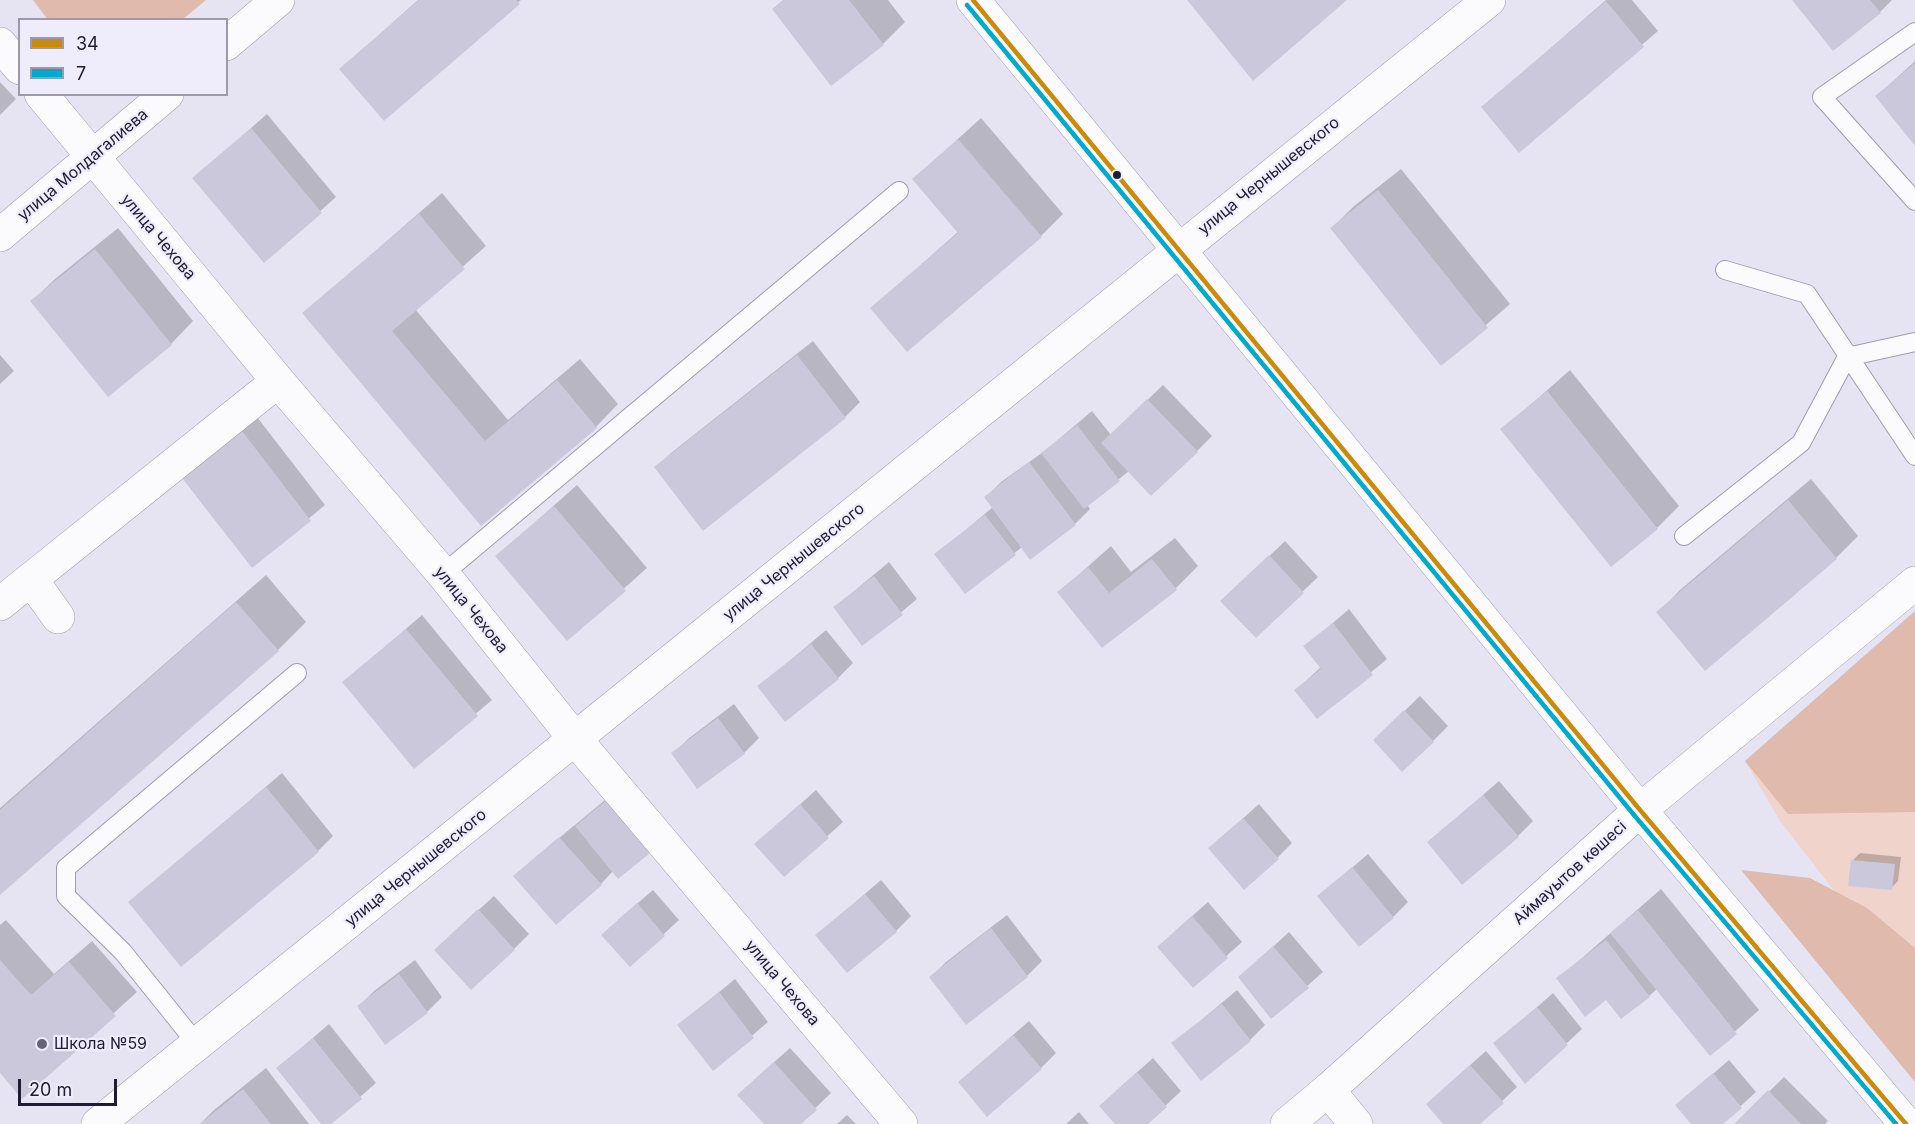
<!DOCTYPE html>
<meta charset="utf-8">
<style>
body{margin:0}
#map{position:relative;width:1915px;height:1124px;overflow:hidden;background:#e6e4f3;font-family:Inter,sans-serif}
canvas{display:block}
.legend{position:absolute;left:18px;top:18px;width:210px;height:78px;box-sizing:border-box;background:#efedfb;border:2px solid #9c99ab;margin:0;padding:8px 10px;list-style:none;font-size:18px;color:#201c34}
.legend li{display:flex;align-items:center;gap:12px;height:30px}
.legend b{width:30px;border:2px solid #9c99ab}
.scale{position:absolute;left:18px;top:1079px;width:99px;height:27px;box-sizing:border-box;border:3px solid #201c34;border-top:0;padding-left:8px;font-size:18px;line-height:21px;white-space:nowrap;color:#201c34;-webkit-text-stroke:4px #efedfb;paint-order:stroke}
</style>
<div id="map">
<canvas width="1915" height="1124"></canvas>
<ul class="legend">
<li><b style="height:8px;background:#cc8a0a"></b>34</li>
<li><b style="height:8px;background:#00a9ce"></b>7</li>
</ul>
<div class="scale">20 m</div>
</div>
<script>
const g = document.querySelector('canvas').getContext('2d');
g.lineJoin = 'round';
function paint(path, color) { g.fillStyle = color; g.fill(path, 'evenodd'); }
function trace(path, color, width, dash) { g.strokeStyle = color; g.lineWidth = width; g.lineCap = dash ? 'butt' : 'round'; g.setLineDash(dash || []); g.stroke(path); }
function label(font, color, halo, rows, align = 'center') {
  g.font = font + ' Inter,sans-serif'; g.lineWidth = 4.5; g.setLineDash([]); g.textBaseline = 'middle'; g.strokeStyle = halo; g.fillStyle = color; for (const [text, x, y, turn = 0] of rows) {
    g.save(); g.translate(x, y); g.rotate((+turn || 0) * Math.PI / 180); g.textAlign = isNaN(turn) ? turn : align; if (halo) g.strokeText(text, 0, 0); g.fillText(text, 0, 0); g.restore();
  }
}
paint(new Path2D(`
 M1915 611V995L1780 821 1745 761Z`), '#f0d4cb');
paint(new Path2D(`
 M33 0H206L183 19 48 20Z
 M1915 611V812L1788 814 1745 761Z
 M1741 870 1810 878 1867 908 1915 948V1082Z`), '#e0baac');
paint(new Path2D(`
 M418 0H521L384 119 341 69Z
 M783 0H888L905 22 883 44 774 9Z
 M1606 0H1632L1658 31 1519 150 1483 107Z
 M1794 0H1892L1880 12Z
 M1915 61V143L1877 96Z
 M0 82 16 99 0 115Z
 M267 114 336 197 264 261 194 178Z
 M981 118 1063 214 1041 236 872 308 959 231 914 179Z
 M1401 169 1510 304 1441 364 1332 228 1354 206Z
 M442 193 486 246 415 309 508 420 580 359 618 404 596 427 481 524 304 313Z
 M118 228 193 321 171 344 32 301 55 279Z
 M813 341 860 402 845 417 656 468 671 453Z
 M0 355 14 371 0 384Z
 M1570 370 1679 506 1657 528 1502 430Z
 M1163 385 1212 436 1197 451 1129 471 1087 505 1090 509 1075 524 1022 547 965 592 936 555 993 507 986 497 1001 482 1046 450 1092 411 1111 435Z
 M257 417 325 505 252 566 184 478Z
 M1811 479 1858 536 1836 558 1706 669 1658 613 1680 590Z
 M577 485 647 568 567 639 497 556Z
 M1175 538 1198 566 1176 588 1103 646 1059 592 1111 546 1131 572Z
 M1285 541 1318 577 1256 636 1238 586Z
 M889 562 917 599 863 644 835 607Z
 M266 575 306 622 278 650 0 892V808Z
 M1349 609 1387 659 1317 717 1296 690 1321 667 1305 647Z
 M422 615 492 700 414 766 344 682Z
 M826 630 853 663 838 678 759 687Z
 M1420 696 1448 726 1433 741 1390 725Z
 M734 704 759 738 744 753 673 754 688 739Z
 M282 773 333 836 318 851 130 902Z
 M1499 781 1533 821 1518 836 1429 842Z
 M622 786 613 871 601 884 530 862Z
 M816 790 843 822 784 875 756 844Z
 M1259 804 1292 843 1277 858 1210 848Z
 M1860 853 1901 857 1898 881 1891 888 1853 860Z
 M1368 854 1408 902 1393 917 1319 896Z
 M881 880 911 916 896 931 817 935Z
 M1661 889 1759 1010 1710 1054 1657 989 1649 996 1606 998 1558 979Z
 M653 890 679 920 630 965 618 920Z
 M494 896 529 934 514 949 451 935Z
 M1208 902 1242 942 1193 986 1174 932Z
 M1007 915 1042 961 1027 976 966 1023 931 977 946 962Z
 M6 920 54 974 92 941 137 992 22 1096 0 1071V925Z
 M1289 932 1323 972 1272 1017 1240 977Z
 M415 960 442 997 427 1012 359 1006 374 991Z
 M735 979 768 1022 713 1069 679 1025Z
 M1237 990 1265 1025 1250 1040 1173 1044Z
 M1553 993 1582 1029 1525 1082 1495 1044Z
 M1029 1021 1056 1053 1041 1068H975Z
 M329 1024 376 1083 329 1124H322L278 1068Z
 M790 1048 831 1093 799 1124H766L754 1080Z
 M1486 1051 1517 1087 1478 1124H1445L1443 1089Z
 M1153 1058 1181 1091 1146 1124H1117L1116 1091Z
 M1729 1060 1756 1092 1721 1124H1693L1677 1105Z
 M266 1068 309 1124H200L214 1110Z
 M1784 1077 1828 1121 1825 1124H1736Z
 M1079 1112 1089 1124H1066Z
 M847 1115 856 1124H837Z`), '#0003');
paint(new Path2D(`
 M419 0H516L520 4 384 121 339 69Z
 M783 0H849L884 45 831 86 772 9Z
 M1187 0H1347L1253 81Z
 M1792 0H1870L1881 13 1833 51Z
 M1606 1 1644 47 1519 153 1481 107Z
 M1915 63V146L1875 96Z
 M251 128 322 213 264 263 192 178Z
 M958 139 1042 237 907 352 870 308 958 233 912 179Z
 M1378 190 1488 328 1441 366 1330 228Z
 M419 214 465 269 392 331 485 441 557 380 597 428 481 526 302 313Z
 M95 249 172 345 108 397 30 301Z
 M797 355 846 418 703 531 654 467Z
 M1547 391 1658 529 1611 567 1500 429Z
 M1147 399 1198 452 1151 496 1101 443Z
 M1077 425 1120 481 1084 509 1041 453Z
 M242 431 311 521 252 568 182 478Z
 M1029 462 1076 525 1030 560 984 497Z
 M1788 500 1837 559 1705 671 1656 612Z
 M554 506 626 591 567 641 495 556Z
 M985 515 1016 555 965 594 934 554Z
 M1269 555 1304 593 1256 638 1220 601Z
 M1152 559 1177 590 1102 648 1057 592 1088 567 1109 593Z
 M874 576 903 615 862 646 833 607Z
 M236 602 279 651 0 895V810Z
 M1333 623 1373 675 1317 719 1294 690 1321 669 1303 646Z
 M406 629 478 716 414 769 342 682Z
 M811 644 839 679 785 722 757 686Z
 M1404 710 1434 742 1402 772 1373 740Z
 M718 718 745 754 697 789 671 753Z
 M266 787 319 852 181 967 128 902Z
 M1483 795 1519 837 1462 885 1427 842Z
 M607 800 650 853 618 879 575 826Z
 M800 804 829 838 784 877 754 844Z
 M1243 818 1279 859 1244 890 1208 848Z
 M559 837 602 885 556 925 513 876Z
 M1851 860 1895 864 1892 890 1848 886Z
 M1352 867 1394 918 1359 947 1317 896Z
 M865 894 897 932 847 973 815 935Z
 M637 903 665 936 630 967 601 935Z
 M478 909 515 950 471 990 434 950Z
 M1638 910 1737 1034 1710 1056 1610 933Z
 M1192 916 1228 958 1193 988 1157 947Z
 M991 928 1028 977 966 1025 929 977Z
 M1606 940 1650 997 1621 1019 1606 1000 1585 1017 1556 978Z
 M1273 946 1309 988 1271 1019 1238 977Z
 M0 960 31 995 69 962 116 1016 22 1099 0 1073Z
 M399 974 428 1013 385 1045 357 1006Z
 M719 992 754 1038 713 1071 677 1025Z
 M1222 1004 1251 1041 1201 1081 1171 1043Z
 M1537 1007 1568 1045 1525 1084 1493 1043Z
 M1013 1035 1042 1069 987 1117 958 1082Z
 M313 1038 362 1099 331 1124H321L276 1068Z
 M774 1062 817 1110 801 1124H764L737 1095Z
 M1470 1065 1504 1103 1480 1124H1443L1426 1104Z
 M1137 1072 1167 1107 1148 1124H1115L1099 1106Z
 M1713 1073 1742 1108 1723 1124H1691L1675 1105Z
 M243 1089 271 1124H200Z
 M1768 1090 1801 1124H1734Z`), '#cbc8dc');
const lane = new Path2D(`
 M1915 32 1822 97 1915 201
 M1725 270 1807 294 1915 456
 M1684 536 1801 443 1847 357 1915 342
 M443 574 899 191
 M197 1044 123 952 66 896V868L297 673`);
const street = new Path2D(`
 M0 44 20 68
 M226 44 278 0
 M41 94 278 381 443 574 575 739 901 1124
 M0 235 167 94
 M31 579 58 617
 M0 604 278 381
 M1328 1090 1356 1124
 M98 1124 1489 0`);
const secondary = new Path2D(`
 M973 0 1640 810 1906 1124
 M1287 1124 1328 1090 1640 810 1915 583`);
trace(lane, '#9f9cae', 20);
trace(street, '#9f9cae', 34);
trace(secondary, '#9f9cae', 34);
trace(lane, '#fbfbfd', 18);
trace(street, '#fbfbfd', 33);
trace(secondary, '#fbfbfd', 33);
trace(new Path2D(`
 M973 0 1640 810 1906 1124`), '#cc8a0a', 4.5);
trace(new Path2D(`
 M967 5 1634 815 1896 1124`), '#00a9ce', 4.5);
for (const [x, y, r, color] of [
 [1117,175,5,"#201c34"],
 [42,1044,6,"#656277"]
]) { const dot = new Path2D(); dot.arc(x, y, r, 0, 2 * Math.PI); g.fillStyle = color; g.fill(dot); trace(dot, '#efedfb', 2); }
label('16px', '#201c34', '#efedfb', [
 ["улица Молдагалиева",83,165,-40],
 ["улица Чернышевского",1269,176,-39],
 ["улица Чехова",158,237,50],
 ["улица Чернышевского",794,562,-39],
 ["улица Чехова",471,610,51],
 ["улица Чернышевского",416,868,-39],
 ["Аймауытов көшесі",1570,873,-42],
 ["улица Чехова",782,983,50]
]);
label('16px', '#201c34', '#efedfb', [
 ["Школа №59",54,1044]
], 'left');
</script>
